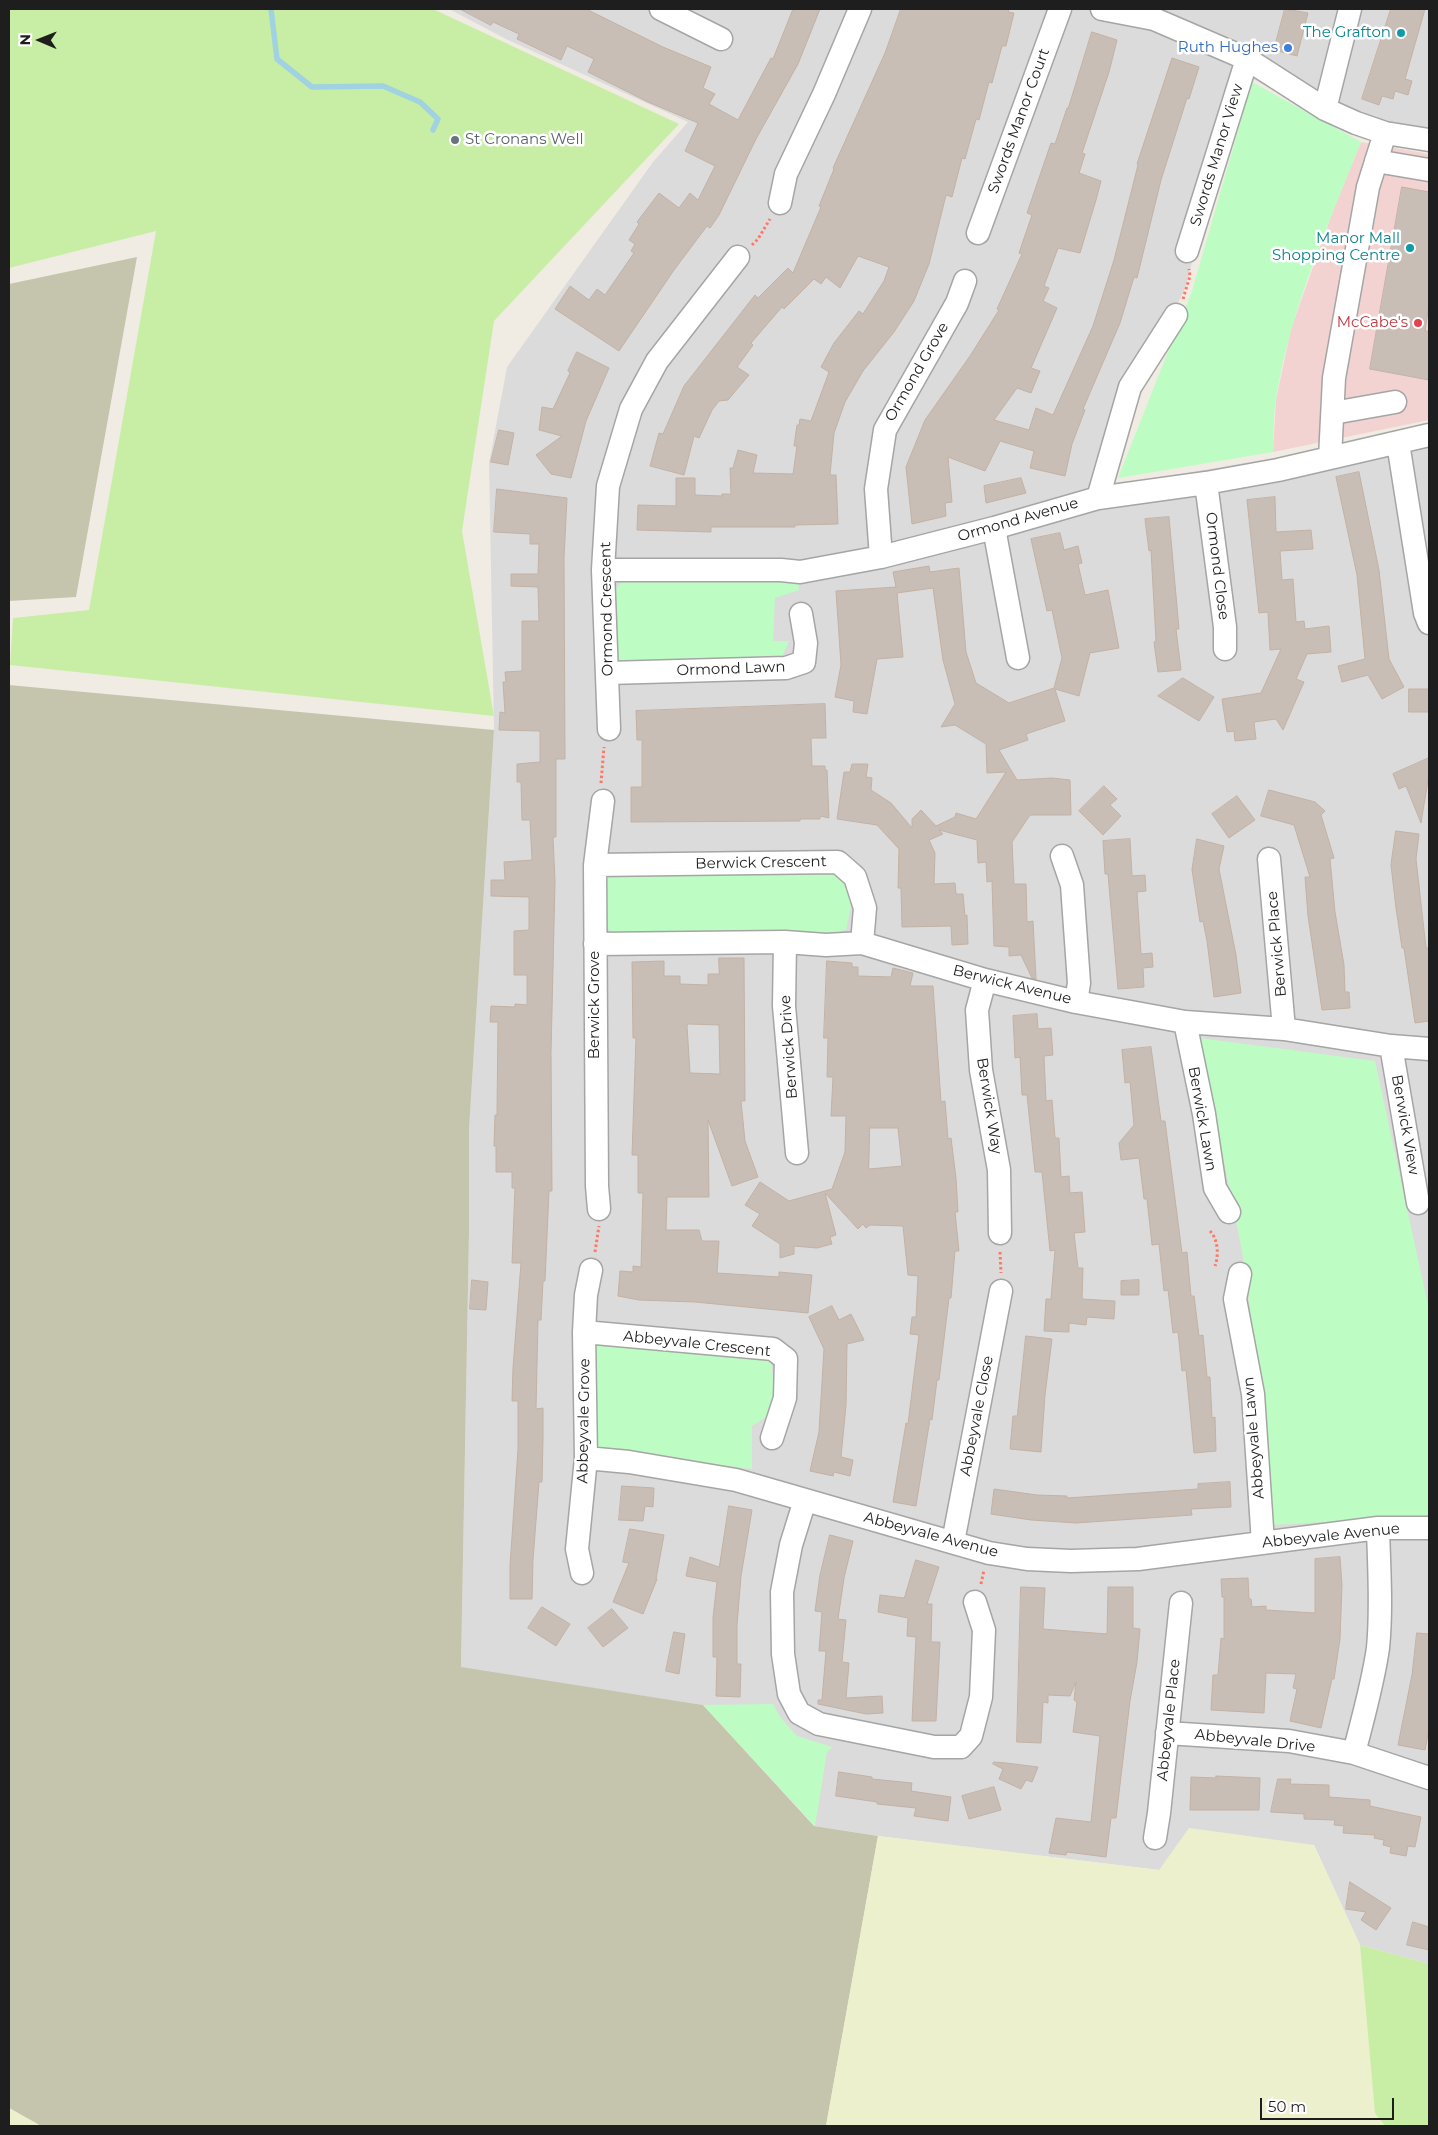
<!DOCTYPE html>
<style>
body{margin:0}
#map{position:relative;width:1438px;height:2135px;overflow:hidden;background:#f0ece3;font-family:Montserrat,sans-serif}
canvas{display:block}
.frame{position:absolute;inset:0;border:10px solid #1e1e1e;pointer-events:none}
.north{position:absolute;left:15px;top:15px;width:50px;height:50px;-webkit-text-stroke:4px #fff;paint-order:stroke;rotate:271deg;font-size:14px;font-weight:700;line-height:20px;text-align:center;color:#1e1e1e}
.north::after{content:'';display:block;margin:auto;width:18px;height:22px;background:#1e1e1e;clip-path:polygon(50% 0,100% 100%,50% 72%,0 100%)}
.scale{position:absolute;left:1260px;top:2098px;width:134px;height:22px;box-sizing:border-box;border:2px solid #1e1e1e;border-top:0;padding-left:6px;font-size:15px;line-height:18px;white-space:nowrap;color:#1e1e1e;-webkit-text-stroke:4px #fff;paint-order:stroke}
</style>
<div id="map">
<canvas width="1438" height="2135"></canvas>
<div class="frame"></div>
<div class="north">N</div>
<div class="scale">50 m</div>
</div>
<script>
const g = document.querySelector('canvas').getContext('2d');
g.lineJoin = 'round';
function paint(path, color) { g.fillStyle = color; g.fill(path, 'evenodd'); }
function trace(path, color, width, dash) { g.strokeStyle = color; g.lineWidth = width; g.lineCap = dash ? 'butt' : 'round'; g.setLineDash(dash || []); g.stroke(path); }
function label(font, color, halo, rows, align = 'center') {
  g.font = font + ' Montserrat,sans-serif'; g.lineWidth = 5; g.setLineDash([]); g.textBaseline = 'middle'; g.strokeStyle = halo; g.fillStyle = color; for (const [text, x, y, turn = 0] of rows) {
    g.save(); g.translate(x, y); g.rotate((+turn || 0) * Math.PI / 180); g.textAlign = isNaN(turn) ? turn : align; if (halo) g.strokeText(text, 0, 0); g.fillText(text, 0, 0); g.restore();
  }
}
paint(new Path2D(`
 M449 9H1429V147L1362 135 1245 75 1184 291 1148 362 1110 486 1274 458 1429 428V1964L1360 1945 1314 1845 1159 1870 878 1836 815 1826 703 1705 461 1668 469 1234V1130L494 730 489 463 507 367 653 162 688 122 506 39Z`), '#dcdbdb');
paint(new Path2D(`
 M1361 142 1429 154V420L1273 452 1276 400 1291 329 1334 208Z`), '#f2d3d1');
paint(new Path2D(`
 M137 257 76 597 9 601V284Z
 M9 685 494 730 469 1130V1234L461 1667 703 1705 814 1826 878 1836 826 2126H41L9 2108Z`), '#c5c5ae');
paint(new Path2D(`
 M1189 1828 1314 1845 1360 1945 1375 2113 1385 2126H826L878 1836 1159 1870Z
 M9 2108 41 2126H9Z`), '#edf0cd');
paint(new Path2D(`
 M9 9H433L679 124 494 321 462 531 494 716 10 665 13 618 89 610 156 231 9 268Z
 M1360 1945 1429 1964V2126H1385L1375 2113Z`), '#c8eea5');
paint(new Path2D(`
 M1252 82 1361 142C1328 225 1290 310 1276 399 1273 416 1274 435 1273 452L1118 478 1192 291Z
 M798 576 799 590 775 598 773 641H789L781 659 629 665 613 660 610 597 622 581Z
 M834 870 847 882 852 901 846 930 826 934 613 932 603 926 602 884 608 875Z
 M1199 1038 1375 1061 1429 1310V1516L1273 1525 1263 1403 1242 1251Z
 M604 1343 770 1350 776 1411 752 1426V1469L595 1449 594 1347Z
 M773 1704 780 1717 797 1736 832 1747 827 1752 815 1826 703 1705Z`), '#bdfdc3');
trace(new Path2D(`
 M271 9 277 59 312 87 383 86 420 102 438 119 433 130`), '#a0d2e1', 5.5);
const building = new Path2D(`
 M460 9H586L663 47 711 67 703 88 715 94 709 104 738 120 771 58 773 59 793 9H820L798 64 756 139 719 215 710 228 707 226 674 270 619 351 555 309 570 286 589 300 597 289 605 295 634 253 631 251 635 244 629 240 639 224 637 222 659 193 679 208 690 193 698 200 715 166 685 151 698 123 648 102 588 72 594 59 567 46 561 60 517 39 519 34 493 22 491 25Z
 M901 9H1009L1008 12 1014 13 1006 46H1002L992 83 989 82 979 120 976 119 965 159 962 158 952 197 946 195 929 264 914 301 894 332 863 371 845 402 834 433 830 475H836L838 524 795 525V527H711V532L637 530 638 505 676 506V478H695V495L722 496V494H731L730 468H733L738 450 757 455 753 473 793 474 797 446H794L797 425H799L800 419 811 421 829 372 821 367 834 343 859 311 863 314 884 281 889 267 858 256 840 288 826 277 821 284 814 279 784 309 782 307 751 343 753 345 737 367 749 375 728 400 719 401 712 410 699 438 694 436 684 475 650 466 659 433 663 434 684 386 755 295 758 298 788 268 793 273 821 207 819 206 834 169 833 168 885 53Z
 M1285 9 1308 13 1297 56 1274 50Z
 M1391 9H1425L1405 79 1412 81 1408 95 1395 91 1393 99 1382 96 1379 105 1362 99Z
 M1092 32 1117 40 1109 72 1082 153 1085 154 1079 173 1101 181 1096 200 1080 253 1058 248 1044 286 1049 288 1043 301 1057 308 1031 368 1040 371 1031 393 1017 388 994 420 1029 430 1036 408 1053 415 1093 326 1114 260 1138 165 1137 164 1172 58 1199 67 1189 99 1187 98 1161 180 1137 278 1134 277 1120 323 1083 409 1085 410 1072 444 1065 476 1030 468 1034 451 1000 441 985 471 948 457 952 502 945 503 946 516 912 524 906 467 925 420 970 356 999 310 997 309 1022 254 1019 253 1032 215 1027 213 1051 143 1055 144 1067 108H1068Z
 M1402 187 1429 192V305L1425 331H1429V380L1370 369Z
 M577 352 609 368 586 421 571 478 551 474 536 455 562 436 539 430 542 407 553 409 570 373 568 371Z
 M499 430 514 433 508 465 491 462Z
 M1359 472 1379 570 1389 659 1404 687 1382 699 1368 675 1342 682 1338 666 1365 659 1357 575 1336 477Z
 M1021 478 1026 493 986 503 984 486Z
 M497 489 567 498 564 558 565 759H556V837H553L555 881 551 1053 552 1191H549L545 1281H543L541 1320H538L536 1409 543 1408V1438L542 1482H539L533 1560 532 1599H510V1566L518 1449V1401H512L513 1368 521 1263H512L515 1188H512V1172H496V1146H494L495 1115H497L498 1022H490L491 1006 515 1007V1004L527 1005V975H514V931L529 930V897L491 896V880H505L504 862 532 860 530 820H522L521 782H517V764L540 762V731L499 730 500 712 505 713 503 682H506L505 672 522 671V621H539L538 587 511 586V574H538L539 544H530V534L494 532Z
 M1275 497 1276 532 1311 530 1313 549 1280 551 1282 580 1293 579 1296 622 1304 621 1305 629 1329 626 1331 652 1307 654 1296 679 1304 682 1283 730 1276 719 1254 722 1256 739 1235 741 1234 731 1227 732 1222 699 1261 693 1281 649 1270 650 1268 612 1259 613 1247 500Z
 M1169 517 1179 629H1176L1181 670 1158 672 1154 642 1156 641 1151 550 1149 551 1145 519Z
 M1060 533 1064 550 1078 546 1082 563 1078 564 1085 595 1108 590 1119 648 1090 653 1079 696 1055 689 1065 721 1026 734 1028 740 999 750 1017 780 1052 778 1070 780 1071 815H1030L1012 842 1014 884H1026L1027 922 1033 921 1036 979 1032 978 1021 955 1009 956V947L994 946 992 881 987 882 986 862 978 863 977 840 939 830 943 834 929 840 935 853 934 884 955 883 956 894H963L965 916 967 915 968 944 952 945 951 926 902 927 901 888H898L899 849 877 825 837 819 844 772H850L852 764H868L866 777 872 778 871 790 891 803 912 828V819L921 810 936 826 955 817 956 813 976 819 1006 772 987 773 986 744 955 725 941 727 955 704 943 660 933 588 897 593 903 657 877 659 867 714 853 712 854 701 835 697 841 665 836 591 896 587 893 572 929 566 930 572 959 568 966 652 976 683 1009 703 1054 688 1062 658 1052 610 1047 611 1031 539Z
 M1183 678 1214 697 1199 721 1158 696Z
 M1409 689H1429V712H1409Z
 M825 704 826 738H811L812 766H825V770H827L829 818 820 816V819H800V821L631 822V787H642V740H637L636 711Z
 M1429 758V774L1421 823 1406 786 1399 789 1393 774Z
 M1104 786 1117 799 1110 805 1121 816 1103 835 1079 811Z
 M1269 790 1315 802 1325 811 1321 815 1334 858 1330 859 1335 912 1344 965 1345 992H1349L1350 1008 1322 1010 1308 916 1305 877H1310L1294 825 1261 816Z
 M1237 796 1255 820 1229 838 1212 814Z
 M1396 831 1419 834 1416 859 1426 948H1429V1021L1415 1023 1404 948H1402L1396 908 1391 865Z
 M1130 839 1132 876 1145 875 1146 891 1137 892 1141 954 1152 953 1153 967 1143 968 1144 987 1118 989 1108 874H1105L1103 841Z
 M1197 839 1224 846 1219 869 1236 955 1241 993 1214 997 1207 941 1203 921 1200 922 1192 870Z
 M719 958H744L745 1101H741L745 1141 758 1177 732 1186 708 1120 709 1197H667L666 1230H699L702 1241H719L717 1273 779 1277V1272L812 1275 808 1313 695 1302 639 1300 618 1296 620 1271 633 1272V1266L641 1267 643 1193H638V1155H632L636 1038H633L632 962 664 961V976H680V984L708 985V974H719ZM688 1024 719 1025 720 1074 690 1073 687 1026Z
 M827 961 852 963V967H858V976L891 977 893 968 913 973 910 986H933L941 1102 945 1101 948 1139 951 1138 956 1178 958 1212H955L959 1251H955L951 1298H949L939 1380H937L932 1420 930 1419 916 1506 893 1502 906 1423 908 1424 919 1335 910 1334 912 1317H916L918 1276 908 1275 903 1226 870 1225 866 1228 863 1224 858 1229 825 1193 836 1235 830 1237 832 1244 817 1248 794 1246V1254L780 1258V1244L752 1226 760 1214 745 1205 760 1182 789 1201 832 1189 845 1152 846 1116H831L833 1077H827L828 1038H824ZM870 1128H898L902 1166 869 1169Z
 M1037 1014 1038 1029 1051 1028 1053 1055 1044 1056 1046 1101 1052 1100 1055 1138H1059L1061 1177 1069 1176 1070 1193 1082 1192 1085 1232 1074 1233 1078 1268H1083L1082 1299 1115 1301 1114 1319 1087 1317 1086 1325 1069 1323V1332L1044 1331 1046 1299H1051L1055 1250 1050 1251 1042 1172H1035L1027 1095H1022L1020 1057 1015 1058 1013 1016Z
 M1151 1047 1161 1121H1165L1182 1253 1187 1252 1191 1296H1194L1199 1336 1203 1335 1207 1377H1210L1212 1418 1215 1417 1216 1451 1194 1453 1186 1370 1182 1371 1178 1332 1173 1333 1168 1290 1164 1291 1159 1244 1152 1245 1147 1199H1144L1139 1158 1121 1160 1119 1143 1134 1125 1130 1082 1125 1083 1122 1050Z
 M472 1280 488 1282 486 1310 470 1309Z
 M1139 1280V1295H1121V1281Z
 M832 1306 839 1320 851 1314 864 1340 847 1344 846 1405 841 1457 853 1460 850 1476 834 1472 833 1476 810 1471 819 1432 824 1349 809 1317Z
 M1026 1336 1052 1339 1045 1395 1041 1452 1010 1449 1013 1416H1017Z
 M1230 1482 1231 1507 1191 1509 1192 1515 1076 1523 1031 1520 991 1514 994 1489 1037 1495 1067 1496V1498L1198 1489V1484Z
 M622 1486 654 1488 653 1507 645 1506 643 1521 619 1520Z
 M729 1506 752 1510 741 1576 737 1625V1664H741L740 1697 716 1696 717 1657H713V1618L717 1582 686 1576 690 1557 719 1567Z
 M630 1529 664 1535 656 1579H657L643 1614 613 1602 629 1563 623 1562Z
 M830 1535 853 1541 844 1578 838 1619 846 1620 842 1662 849 1663 846 1698 882 1696 883 1713 866 1714 818 1704V1700H822L826 1651H819L822 1612 815 1611 820 1575Z
 M1340 1557 1342 1585 1340 1639 1334 1679H1332L1321 1728 1290 1721 1297 1689 1293 1688 1296 1674 1266 1673 1264 1713 1211 1710 1213 1675H1218L1221 1638 1224 1639V1597H1222L1221 1579 1248 1578 1249 1599H1251L1252 1607 1266 1606V1610L1315 1613V1559Z
 M916 1560 939 1567 927 1604H932L931 1642H940L936 1721H912L916 1637 907 1636 908 1618 878 1612 880 1595 904 1598Z
 M1021 1587 1045 1588 1043 1629 1107 1634 1108 1587H1133V1628L1140 1629 1137 1662 1130 1701 1116 1818H1111L1106 1857 1067 1852 1066 1855 1049 1853 1056 1818 1091 1822 1100 1736 1073 1732 1077 1702 1074 1700 1076 1682 1070 1696 1048 1695V1703L1043 1702 1041 1743 1017 1742Z
 M542 1607 570 1624 556 1646 528 1628Z
 M612 1609 628 1628 603 1647 588 1628Z
 M674 1632 685 1634 679 1674 666 1671Z
 M1417 1633 1429 1634V1729L1425 1750 1398 1745 1412 1675Z
 M994 1762 1006 1763 1038 1767 1032 1782 1026 1780 1021 1789 999 1779 1003 1769 993 1764Z
 M839 1772 872 1777V1779L912 1783 911 1791 951 1797 948 1821 914 1816 916 1808 877 1804V1802L836 1796Z
 M1216 1776 1260 1778 1259 1810H1190L1191 1777 1216 1778Z
 M1278 1779H1291L1290 1784 1329 1785V1797L1370 1800V1806L1421 1817 1415 1847 1408 1846 1406 1856 1390 1853 1391 1847 1383 1845 1384 1840 1374 1838 1375 1835 1343 1833 1344 1826 1334 1825 1335 1820 1304 1819V1814L1271 1812Z
 M994 1787 1001 1810 969 1819 962 1796Z
 M1350 1882 1391 1908 1376 1930 1361 1920 1366 1912 1346 1909Z
 M1413 1922 1429 1927V1950L1407 1945Z`);
paint(building, '#c8beb6');
trace(building, '#c3b2a5', 1);
const minor = new Path2D(`
 M661 9 721 39
 M1102 9 1154 19 1247 59 1325 109 1356 123 1385 133 1429 140
 M1325 109 1350 9
 M1376 161 1429 170
 M780 203 786 174 824 94 860 9
 M978 233 1060 9
 M1187 251 1247 59
 M1333 413 1395 402
 M1398 443 1425 613 1429 623
 M1330 458 1334 378 1368 187 1385 133
 M1206 483 1225 627V649
 M1098 498 1130 387 1176 315
 M994 528 1018 658
 M881 557 876 489 885 430 957 303 965 281
 M603 570H781L800 572 881 557 994 528 1098 498 1206 483 1278 470 1429 435
 M608 673 786 668 804 662 806 643 801 614
 M609 729 603 570 608 486 631 409 657 361 738 257
 M1062 856 1072 885 1079 983 1076 1002
 M1269 859 1284 1029
 M595 865 838 862 855 877 865 908 862 943
 M785 942 784 1006 797 1153
 M595 944 785 942 826 945 862 943 985 980 1076 1002 1185 1022 1284 1029 1391 1046 1429 1049
 M985 980 977 1010 981 1070 999 1170 1000 1233
 M1185 1022 1204 1114 1215 1188 1229 1212
 M1391 1046 1418 1203
 M599 1209 597 1186 595 865 603 801
 M1240 1274 1235 1299 1253 1394 1263 1543
 M584 1332 773 1349 786 1359 785 1398 772 1438
 M586 1458 629 1462 736 1480 989 1553 1027 1559 1071 1561 1138 1559 1378 1528H1429
 M805 1500 791 1545 782 1592 783 1654 789 1694 799 1713 819 1724 934 1747H961L971 1736 981 1697 984 1630 975 1602
 M953 1542 1001 1291
 M582 1573 577 1549 586 1458 584 1332 586 1295 591 1270
 M1167 1733 1289 1741 1354 1753 1429 1778
 M1354 1753C1363 1718 1373 1683 1378 1648 1382 1608 1379 1567 1378 1528
 M1155 1838 1159 1813 1181 1603`);
trace(minor, '#a5a5a5', 25);
trace(new Path2D(`
 M752 245 758 239 770 219
 M1183 299 1190 276 1189 269
 M601 783 604 747
 M1210 1231C1218 1239 1219 1255 1215 1266
 M595 1252 599 1226
 M1000 1252 1001 1273
 M981 1584 984 1570`), '#ff7765', 3, [2.5, 2.5]);
trace(minor, '#fff', 22);
for (const [x, y, r, color] of [
 [1401,33,5,"#0f9aa8"],
 [1288,48,5,"#3f7fe0"],
 [455,140,5,"#6b7280"],
 [1410,248,5,"#0f9aa8"],
 [1418,323,5,"#e0444e"]
]) { const dot = new Path2D(); dot.arc(x, y, r, 0, 2 * Math.PI); g.fillStyle = color; g.fill(dot); trace(dot, '#fff', 2); }
label('15px', '#0d838f', '#fff', [
 ["The Grafton",1391,33],
 ["Manor Mall",1400,239],
 ["Shopping Centre",1400,256]
], 'right');
label('15px', '#366cbe', '#fff', [
 ["Ruth Hughes",1278,48]
], 'right');
label('15px', '#1e1e1e', '#fff', [
 ["Swords Manor Court",1019,121,-70],
 ["Swords Manor View",1217,155,-73],
 ["Ormond Grove",917,372,-60],
 ["Ormond Avenue",1018,520,-16],
 ["Ormond Close",1217,566,83],
 ["Ormond Crescent",607,609,-91],
 ["Ormond Lawn",731,669,-2],
 ["Berwick Crescent",761,863,-1],
 ["Berwick Place",1277,944,-95],
 ["Berwick Avenue",1012,985,14],
 ["Berwick Grove",595,1005,-90],
 ["Berwick Drive",789,1047,-94],
 ["Berwick Way",989,1106,81],
 ["Berwick Lawn",1202,1119,80],
 ["Berwick View",1405,1125,80],
 ["Abbeyvale Crescent",697,1344,6],
 ["Abbeyvale Close",977,1416,-79],
 ["Abbeyvale Grove",584,1421,-89],
 ["Abbeyvale Lawn",1254,1438,-95],
 ["Abbeyvale Avenue",931,1535,15],
 ["Abbeyvale Avenue",1331,1536,-6],
 ["Abbeyvale Place",1169,1720,-84],
 ["Abbeyvale Drive",1255,1741,6]
]);
label('15px', '#5b616d', '#fff', [
 ["St Cronans Well",465,140]
], 'left');
label('15px', '#be3a42', '#fff', [
 ["McCabe's",1408,323]
], 'right');
</script>
